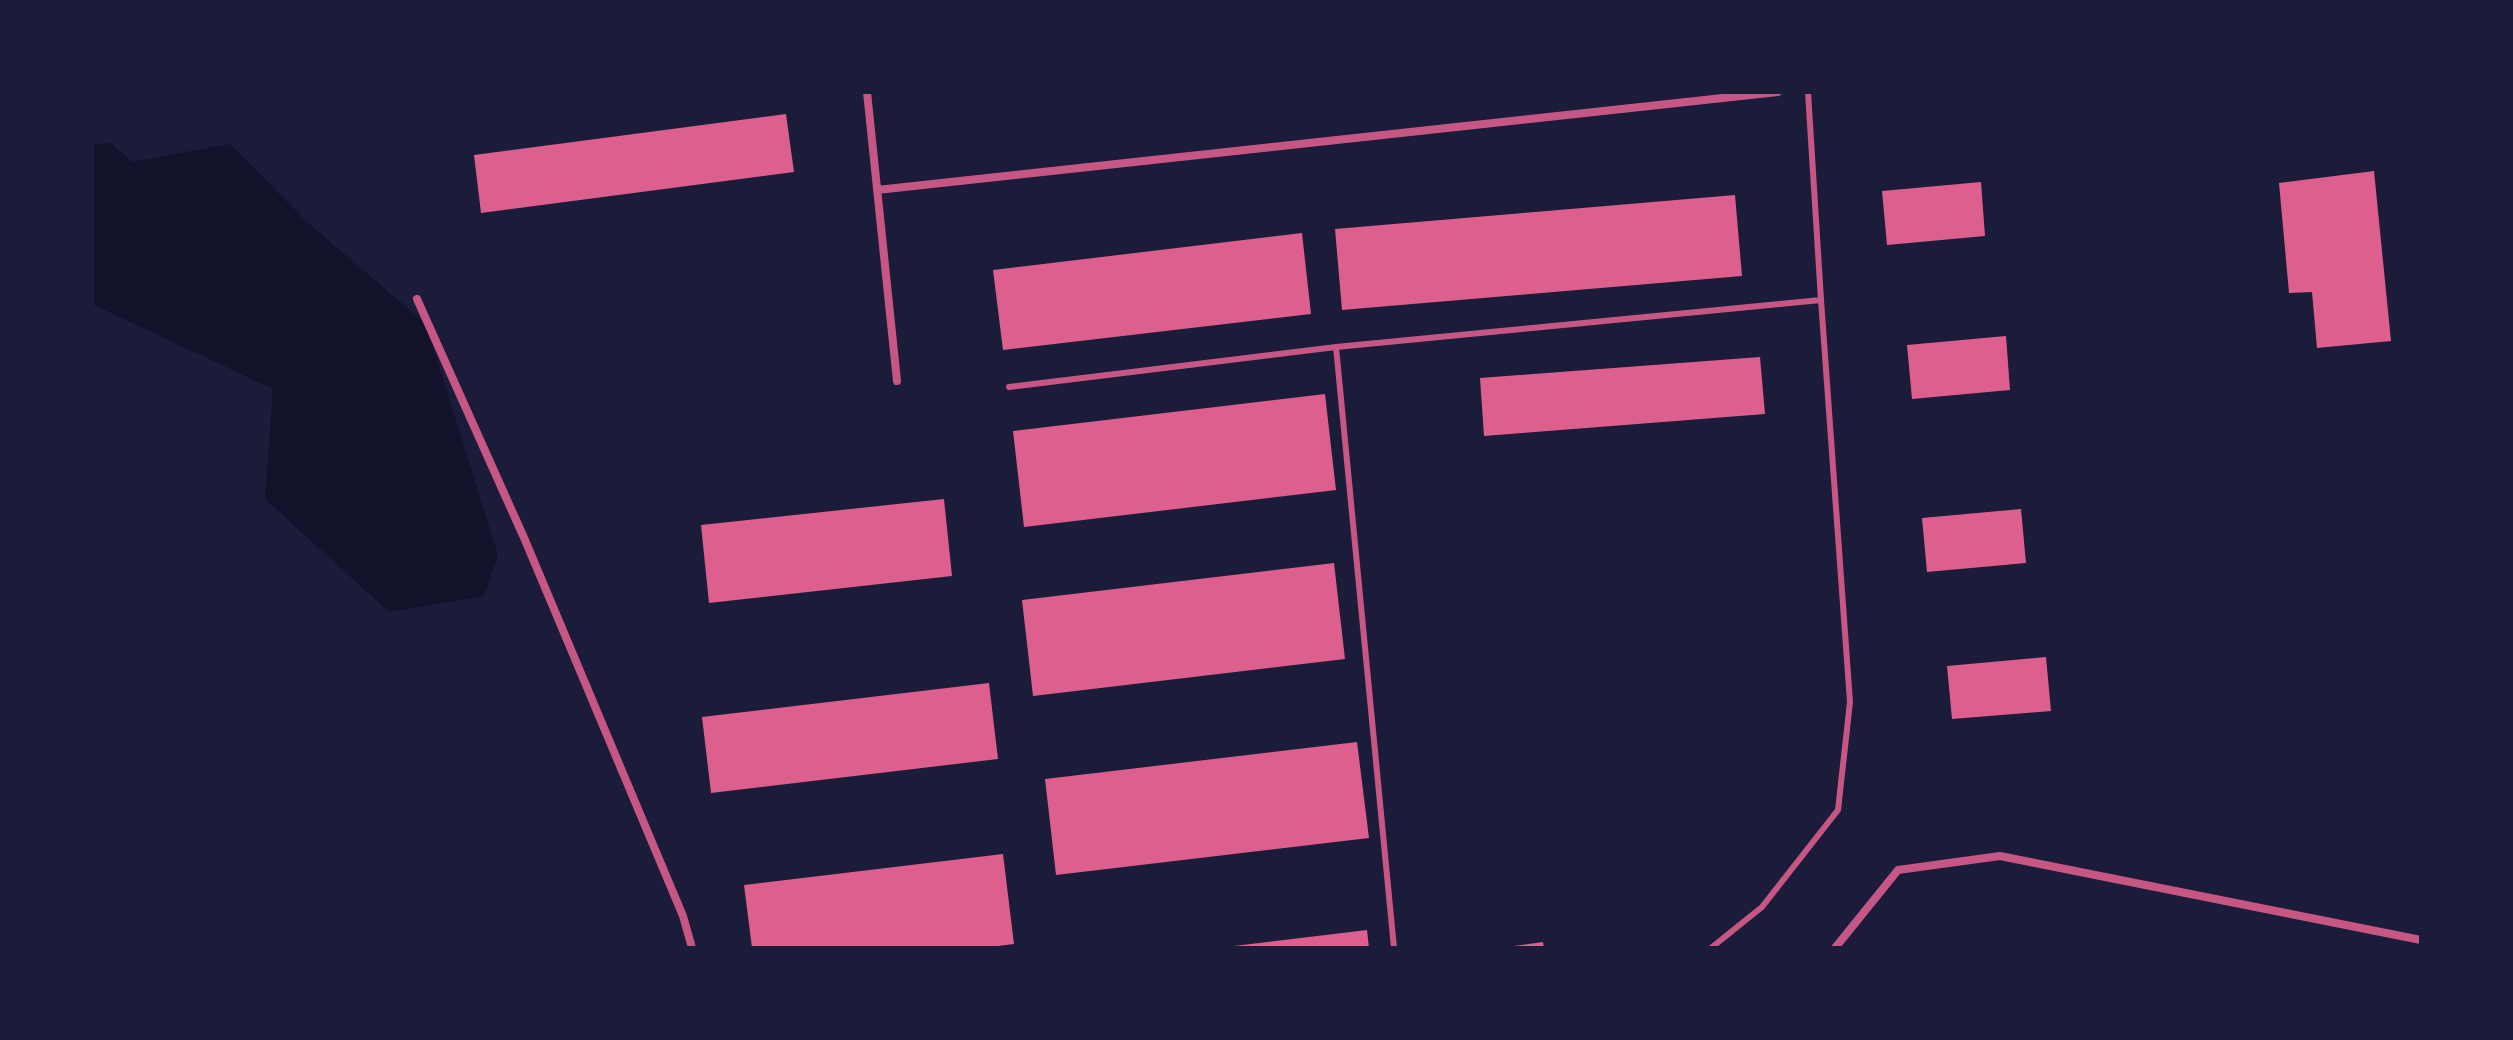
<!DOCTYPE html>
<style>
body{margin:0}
#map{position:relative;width:2513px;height:1040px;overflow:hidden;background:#1b1b3a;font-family:Figtree,sans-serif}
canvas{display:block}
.frame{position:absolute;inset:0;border:94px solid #1b1b3a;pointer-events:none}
</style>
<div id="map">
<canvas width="2513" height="1040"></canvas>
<div class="frame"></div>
</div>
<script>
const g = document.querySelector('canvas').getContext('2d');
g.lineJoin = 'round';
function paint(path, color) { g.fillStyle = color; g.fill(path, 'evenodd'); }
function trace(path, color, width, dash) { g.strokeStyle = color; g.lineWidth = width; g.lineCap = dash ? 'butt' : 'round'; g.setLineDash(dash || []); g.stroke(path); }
paint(new Path2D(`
 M111 143 132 162 230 144 307 222 426 324 498 555 484 596 389 612 265 499 273 389 92 304V145Z`), '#12122b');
paint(new Path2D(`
 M786 114 794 172 481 213 474 155Z
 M2374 171 2391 341 2317 348 2312 292 2289 293 2279 183Z
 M1981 182 1985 236 1887 245 1882 191Z
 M1735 195 1742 276 1342 310 1335 229Z
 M1302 233 1311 314 1003 350 993 270Z
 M2006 336 2010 390 1912 399 1907 345Z
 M1760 357 1765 414 1484 436 1480 378Z
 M1325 394 1336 490 1024 527 1013 431Z
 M944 499 952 576 709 603 701 525Z
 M2021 509 2026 563 1927 572 1922 518Z
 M1334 563 1345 659 1033 696 1022 600Z
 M2046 657 2051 711 1952 719 1947 666Z
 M989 683 998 759 711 793 702 717Z
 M1357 742 1369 838 1056 875 1045 779Z
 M1003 854 1014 944 982 948H752L744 885Z
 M1367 930 1369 948H1234V946Z
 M1543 942 1544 948H1514V946Z`), '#dd5f8e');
trace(new Path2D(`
 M1808 92 1821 300
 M1336 347 1394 948
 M1009 387 1336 347 1821 300 1850 702 1838 810 1762 907 1711 948`), '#c65784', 6);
trace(new Path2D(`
 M867 92 897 381
 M877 190 1778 92
 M417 299 525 540 683 916 692 948
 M1835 948 1898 870 2000 856 2421 940`), '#c65784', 8);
</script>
